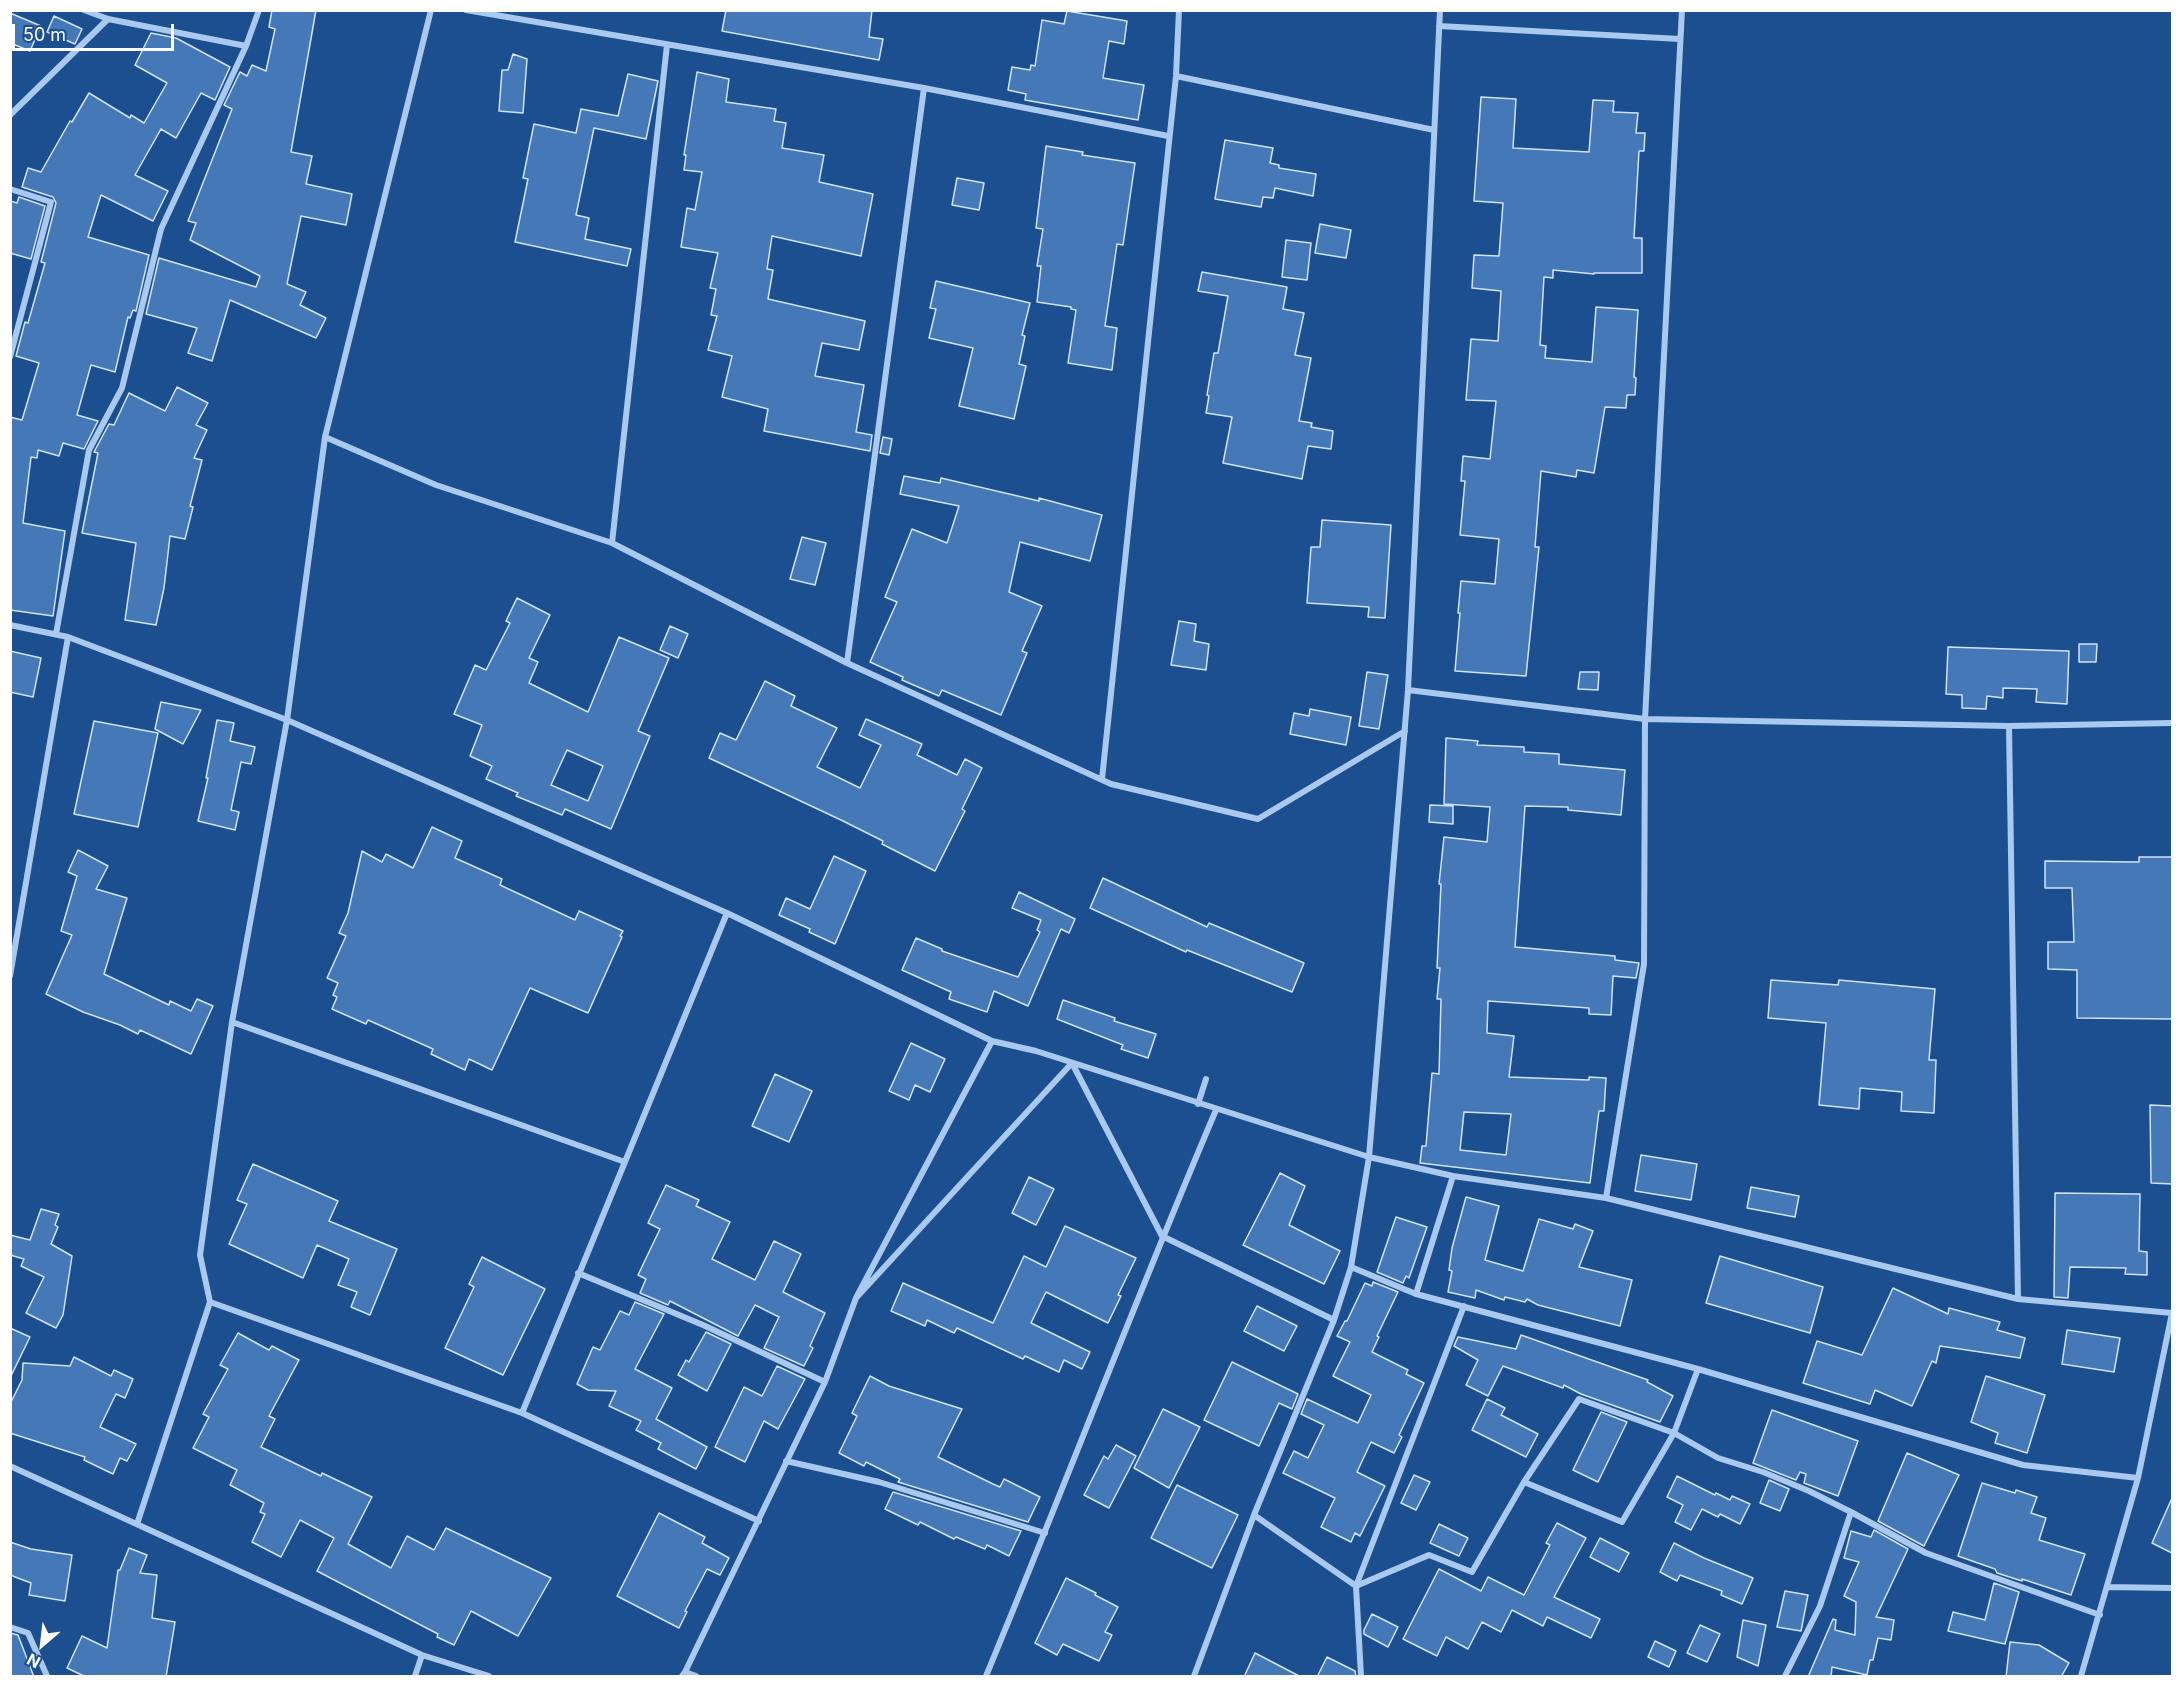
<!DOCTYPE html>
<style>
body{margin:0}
#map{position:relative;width:2183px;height:1687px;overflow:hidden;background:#1b4f8f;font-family:Inter,sans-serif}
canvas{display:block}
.frame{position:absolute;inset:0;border:12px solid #fff;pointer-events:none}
.north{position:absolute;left:12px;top:1615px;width:60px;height:60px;-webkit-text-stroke:4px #1b4f8f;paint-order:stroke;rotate:208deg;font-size:16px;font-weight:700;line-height:24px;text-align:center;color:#fff}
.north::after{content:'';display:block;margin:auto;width:21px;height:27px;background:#fff;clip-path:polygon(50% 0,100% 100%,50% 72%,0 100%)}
.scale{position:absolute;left:12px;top:24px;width:162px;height:27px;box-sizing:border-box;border:3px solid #fff;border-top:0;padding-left:8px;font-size:18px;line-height:21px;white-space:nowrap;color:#fff;-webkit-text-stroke:4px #1b4f8f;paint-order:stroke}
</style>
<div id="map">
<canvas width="2183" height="1687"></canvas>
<div class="frame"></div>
<div class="north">N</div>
<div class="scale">50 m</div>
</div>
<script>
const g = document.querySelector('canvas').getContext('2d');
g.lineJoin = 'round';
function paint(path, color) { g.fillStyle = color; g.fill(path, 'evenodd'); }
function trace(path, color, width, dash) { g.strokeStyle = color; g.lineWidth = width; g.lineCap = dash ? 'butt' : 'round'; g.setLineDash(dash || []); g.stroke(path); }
const building = new Path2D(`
 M272 10H316L291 152 312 156 306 184 352 194 346 225 301 216 287 284 306 292 300 305 326 318 316 338 230 300 212 361 188 353 197 328 146 314 159 258 256 287 260 276 190 240 196 223 188 221 232 109 224 105 240 72 247 76 252 65 266 71 275 29 269 27Z
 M726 10H872L869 37 883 39 879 60 722 31Z
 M1067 11 1127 21 1124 44 1109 41 1103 78 1144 85 1138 120 1025 100 1026 94 1008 90 1012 67 1030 70 1031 65 1035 66 1042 20 1064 24Z
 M10 13 41 26 30 51 10 43Z
 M54 16 82 29 75 44 47 32Z
 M151 33 176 38 230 67 215 100 201 93 176 138 161 129 135 175 168 191 153 221 101 195 88 237 149 255 136 311 133 310 130 318 128 317 115 372 91 365 77 415 98 421 84 449 63 443 59 456 38 450 37 458 31 457 23 523 65 531 53 616 10 610V417L22 420 39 363 16 356 25 322 28 323 45 263 41 262 56 203 53 197 22 187 28 168 41 172 70 121 72 122 89 93 130 118 131 115 144 123 167 83 135 65Z
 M513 54 527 59 523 113 499 111 502 70H508Z
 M697 72 729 79 726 102 776 109 774 121 786 123 782 148 824 155 819 182 873 194 861 256 772 236 767 269 773 270 768 299 865 321 859 350 822 343 815 376 864 385 856 432 872 435 870 451 764 431 768 409 722 397 732 356 708 350 717 316 711 315 716 289 710 288 718 253 681 247 687 208 695 210 702 172 684 170 686 155H684Z
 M628 74 658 81 646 139 594 128 576 215 589 218 585 239 631 249 627 266 515 242 528 179 523 178 534 124 576 133 581 109 618 116Z
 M1481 97 1516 99 1513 148 1589 152 1593 100 1614 101 1613 112 1638 113 1636 133H1645L1644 151H1639L1634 238H1642V273H1594V274L1553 270V278L1544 277 1540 345 1546 346 1545 358 1592 362 1596 307 1638 310 1634 377 1636 378 1635 395H1627L1626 408 1605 407 1594 473 1577 470 1576 477 1541 471 1535 547H1539L1526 676 1455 671 1460 613H1458L1461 581 1495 584 1499 539 1460 535 1465 481H1461L1463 456 1490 459 1496 401 1466 400 1471 339 1498 341 1501 291 1472 288 1474 255 1499 256 1503 203 1474 201Z
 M1225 140 1273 148 1270 163 1279 165V168L1316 174 1313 196 1275 188 1273 198 1263 197 1261 207 1215 199Z
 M1046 146 1083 152 1082 155 1135 163 1123 245 1117 244 1105 326 1117 328 1112 370 1068 363 1076 310 1071 309V307L1037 302 1041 266H1037L1043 229 1036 228Z
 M957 178 984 183 979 210 952 205Z
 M19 197 45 206 31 259 10 253V201L17 203Z
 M1320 224 1351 230 1346 258 1315 253Z
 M1286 240 1311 243 1307 280 1282 277Z
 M1202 272 1287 287 1283 309 1304 313 1295 355 1311 358 1299 421 1312 423 1311 427 1333 431 1331 449 1308 446 1302 479 1223 463 1232 417 1206 413 1209 396 1207 395 1214 353H1218L1228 296 1198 291Z
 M936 281 1030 303 1022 335 1025 336 1019 364 1026 366 1014 419 959 406 973 348 929 338 936 309 930 308Z
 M177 387 208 403 196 425 207 430 194 458 202 460 190 506 193 507 185 539 170 536 164 588 156 625 125 620 136 543 82 533 98 453 94 452 109 424 114 425 129 393 165 411Z
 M883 437 892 439 889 455 880 453Z
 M904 476 940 483 941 478 1039 501V498L1102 515 1090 561 1020 542 1009 592 1042 606 1022 651 1027 653 1001 715 942 690 939 696 902 680 903 677 870 662 897 602 885 597 912 529 947 543 959 506 900 494Z
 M1322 520 1391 525 1385 618 1368 617 1369 607 1307 603 1311 547H1320Z
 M802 537 826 543 815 585 790 579Z
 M517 598 550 615 529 658 538 662 529 683 588 712 619 637 669 658 638 731 650 736 611 829 565 809 562 815 516 796 518 793 486 779 492 766 470 756 482 725 454 714 475 665 486 670 510 623 506 621ZM567 750 603 766 588 801 551 785Z
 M1179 621 1196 624 1194 641 1209 644 1206 670 1171 665Z
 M670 626 688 634 678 658 660 650Z
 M2079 644H2097L2096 662H2079Z
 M1948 647 2069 651 2067 704 2036 702 2037 689 2003 688V698L1987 696 1986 709 1962 708V695L1946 694Z
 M10 651 41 658 33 697 10 692Z
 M1367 672 1388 675 1379 729 1359 726Z
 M1580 672H1599L1598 690 1578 689Z
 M765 681 795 696 791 706 837 728 817 767 860 788 881 745 859 735 866 719 922 744 917 755 957 775 965 759 982 768 962 809 965 811 935 871 882 844 883 841 841 820 709 758 720 733 736 740Z
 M161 702 201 710 183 744 155 729Z
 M1310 709 1351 717 1346 745 1290 734 1294 713 1309 716Z
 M217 720 234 723 230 741 255 747 251 764 241 762 231 810 239 812 235 830 198 821 208 778H206Z
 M94 721 158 733 138 827 74 814Z
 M1446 738 1478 741 1477 745 1524 747V752L1559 754V764L1625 770 1621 815 1568 810V807L1525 806 1515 947 1615 956V960L1639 963 1636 978 1613 976 1611 1015 1589 1014V1008L1488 1001 1487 1033 1514 1036 1509 1077 1589 1080V1077L1606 1078 1604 1111H1599L1590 1183 1420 1163 1422 1146H1426L1432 1073 1439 1074 1441 999H1437L1440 968H1437L1441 884H1439L1444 837 1487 842 1490 807 1444 804ZM1464 1112 1511 1114 1506 1155 1460 1150Z
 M1430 805 1453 806V824L1429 822Z
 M432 827 462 841 455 858 502 879 500 885 575 920 579 911 623 931 620 936 622 937 588 1013 530 988 492 1070 469 1059 465 1070 431 1054 433 1049 368 1020 366 1024 332 1009 337 997 333 995 338 983 327 978 346 936 339 933 348 913 362 851 382 862 386 854 413 868Z
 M78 850 108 866 96 889 127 898 104 974 169 1005 170 1001 191 1011 197 999 213 1006 191 1054 140 1030 138 1034 120 1025 83 1012 46 994 72 935 61 931 77 876 68 872Z
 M834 856 866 871 835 944 809 932 810 929 779 915 786 898 810 909Z
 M2139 857H2172V1019L2077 1018V970L2048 969V942H2074L2072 888H2045V861L2139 862Z
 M1103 878 1207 927 1209 923 1304 963 1292 992 1187 950 1186 952 1090 908Z
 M1019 892 1075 919 1069 933 1061 929 1028 1006 994 991 987 1012 949 999 951 992 902 970 916 938 942 949V951L1018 977 1040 932 1037 930 1041 920 1012 908Z
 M1771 980 1838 985 1839 980 1935 989 1929 1060H1936L1934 1113 1901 1111 1902 1092 1860 1088 1859 1109 1819 1105 1826 1023 1768 1018Z
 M1063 1000 1115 1018 1114 1021 1156 1034 1148 1058 1121 1049 1123 1045 1057 1019Z
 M911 1043 945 1059 930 1092 915 1085 909 1100 889 1091Z
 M775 1074 812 1091 789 1142 752 1126Z
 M2150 1105 2172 1106V1184L2151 1183Z
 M1641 1155 1697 1164 1691 1200 1635 1191Z
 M253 1164 338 1201 329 1221 397 1249 370 1315 351 1307 357 1292 338 1285 349 1259 317 1245 303 1278 229 1244 247 1204 237 1200Z
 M1280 1173 1305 1186 1289 1225 1340 1251 1324 1284 1243 1245Z
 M1029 1177 1054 1189 1036 1225 1012 1213Z
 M666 1185 699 1200 696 1206 730 1222 712 1259 755 1280 774 1241 801 1254 783 1292 825 1313 810 1346 813 1348 804 1366 764 1348 779 1317 755 1305 738 1336 670 1301 668 1305 640 1293 646 1279 638 1275 660 1229 648 1223Z
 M1751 1187 1799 1196 1795 1217 1747 1208Z
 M2055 1193 2140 1194 2139 1251 2147 1252V1275L2125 1274 2126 1268 2070 1267 2068 1298 2054 1297Z
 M1466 1197 1499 1206 1485 1260 1523 1271 1539 1219 1573 1229 1575 1224 1593 1231 1579 1267 1632 1280 1620 1326 1538 1305 1527 1299 1525 1302 1505 1297 1504 1300 1476 1290 1475 1298 1448 1292 1452 1271 1449 1270 1452 1248Z
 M41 1209 59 1214 55 1225 58 1227 51 1244 72 1256 63 1315 56 1328 26 1313 44 1277 21 1266 24 1259 10 1255V1235L30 1240Z
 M1396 1217 1427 1227 1409 1278 1406 1276 1403 1283 1377 1272Z
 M1065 1226 1136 1258 1118 1295 1121 1296 1108 1323 1046 1292 1031 1323 1090 1352 1082 1369 1064 1360 1059 1372 1025 1356 1023 1359 957 1328 954 1333 927 1320 925 1326 891 1311 903 1283 993 1323 1024 1256 1046 1267Z
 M1720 1256 1823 1287 1810 1333 1706 1303Z
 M482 1257 545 1289 503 1375 445 1348 474 1287 469 1284Z
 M1373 1282 1398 1292 1377 1336 1379 1337 1372 1352 1408 1370 1406 1374 1424 1383 1399 1435 1402 1437 1394 1453 1371 1442 1357 1472 1385 1486 1360 1536 1355 1533 1351 1542 1321 1527 1335 1498 1283 1473 1294 1451 1308 1458 1324 1425 1301 1414 1307 1399 1358 1423 1371 1395 1333 1376 1350 1342 1337 1336 1345 1321H1347L1365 1283 1372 1286Z
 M1893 1288 1948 1314 1949 1308 2000 1322 1997 1330 2025 1338 2020 1358 1940 1346 1936 1363 1932 1361 1912 1406 1875 1390 1870 1404 1803 1383 1817 1341 1862 1355Z
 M635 1302 664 1314 635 1369 672 1388 656 1419 707 1447 696 1469 658 1449 661 1443 636 1430 641 1421 609 1406 616 1391 588 1390 577 1384 593 1347 600 1350 620 1311 629 1315Z
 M1257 1306 1297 1326 1284 1351 1244 1331Z
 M10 1328 30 1337 10 1378Z
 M2067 1330 2120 1338 2114 1372 2062 1364Z
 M706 1332 731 1344 707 1391 678 1375 686 1360 689 1362Z
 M238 1333 269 1350 272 1346 299 1360 269 1416 275 1419 261 1447 321 1476 322 1473 372 1497 348 1544 391 1568 407 1536 434 1550 446 1528 551 1578 518 1636 471 1611 454 1645 437 1637 438 1634 317 1571 334 1538 300 1520 281 1557 252 1542 265 1514 260 1512 264 1503 230 1485 237 1470 193 1448 209 1417 203 1414 228 1369 220 1365Z
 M1521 1335 1648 1380 1647 1382 1673 1396 1660 1422 1581 1394 1564 1385 1563 1388 1503 1366 1488 1396 1466 1385 1478 1360 1454 1346 1458 1337 1516 1349Z
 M74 1357 111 1376 114 1370 133 1379 125 1398 116 1394 100 1427 136 1444 127 1461 120 1458 113 1474 84 1460 85 1457 10 1433V1404L22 1380 23 1363 70 1366Z
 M1232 1362 1298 1394 1292 1409 1279 1403 1259 1446 1204 1420Z
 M777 1366 805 1379 778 1429 764 1421 745 1462 715 1447 744 1387 762 1396Z
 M870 1376 889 1386 962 1409 938 1457 993 1484 1000 1487 1004 1479 1040 1497 1028 1522 898 1482 900 1479 866 1462 864 1466 839 1453 857 1416 852 1413Z
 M1986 1376 2045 1395 2027 1453 1995 1443 1998 1433 1971 1422Z
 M1487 1399 1505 1408 1501 1415 1538 1434 1526 1457 1472 1430Z
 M1163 1409 1200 1427 1169 1488 1134 1468Z
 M1772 1410 1858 1441 1838 1496 1804 1483 1806 1474 1800 1472 1796 1480 1753 1463Z
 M1601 1412 1627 1422 1598 1482 1573 1470Z
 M1116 1445 1136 1456 1109 1508 1084 1495 1104 1456 1108 1459Z
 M1907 1453 1959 1475 1924 1546 1878 1521Z
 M1414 1475 1430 1482 1416 1510 1401 1503Z
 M1677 1476 1715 1495 1716 1493 1730 1500 1732 1496 1750 1504 1740 1524 1720 1514 1718 1517 1702 1509 1691 1530 1675 1522 1683 1505 1667 1497Z
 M1769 1480 1789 1489 1780 1511 1760 1503Z
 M1982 1483 2015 1493 2016 1490 2037 1497 2031 1513 2046 1518 2039 1540 2085 1554 2071 1595 2022 1579V1581L1997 1573 1995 1569 1958 1556Z
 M1177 1485 1238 1515 1212 1568 1151 1538Z
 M893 1492 1021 1531 1009 1556 987 1545 985 1549 956 1537 954 1539 920 1522 918 1525 885 1509Z
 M2172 1498V1553L2152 1543Z
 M659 1513 705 1537 702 1543 729 1558 720 1575 707 1569 685 1611 687 1612 679 1628 617 1596Z
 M1557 1523 1586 1538 1554 1597 1600 1619 1591 1638 1547 1617 1543 1626 1512 1610 1501 1632 1482 1622 1468 1649 1446 1637 1437 1656 1403 1639 1439 1569 1481 1591 1488 1577 1524 1595 1550 1545 1546 1543Z
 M1439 1524 1468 1538 1459 1556 1430 1543Z
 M1874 1530 1908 1549 1876 1617 1894 1620 1891 1640 1878 1638 1873 1660H1870L1867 1675 1832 1667 1831 1677H1808L1833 1619 1836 1620 1835 1630 1855 1635 1856 1602 1844 1596 1859 1562 1844 1558 1851 1531 1871 1537Z
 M1600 1538 1629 1553 1619 1572 1590 1557Z
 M10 1542 31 1549 72 1555 65 1601 29 1595 31 1583 10 1575Z
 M1674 1543 1704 1558 1753 1578 1742 1604 1721 1595 1722 1591 1680 1575 1677 1581 1660 1572Z
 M129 1548 147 1555 140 1573 157 1575 152 1618 175 1622 166 1677H86L67 1668 82 1636 107 1648 118 1570H120Z
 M1066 1578 1096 1593 1095 1595 1118 1607 1105 1632 1112 1635 1099 1661 1063 1644 1057 1655 1035 1643Z
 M1994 1583 2019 1592 2005 1644 1948 1631 1953 1612 1985 1620Z
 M1785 1591 1808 1595 1801 1631 1777 1627Z
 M1372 1614 1398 1627 1388 1647 1364 1634V1630Z
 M1743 1620 1766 1625 1758 1666 1737 1657Z
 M1700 1625 1720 1634 1707 1662 1687 1653Z
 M10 1633 18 1635 34 1677H10Z
 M1655 1641 1676 1651 1669 1667 1648 1657Z
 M2010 1642 2039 1645 2069 1663 2061 1677H2006Z
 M1255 1653 1301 1677H1244Z
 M1327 1657 1355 1671 1356 1677H1317Z`);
paint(building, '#4478b7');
trace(building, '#cfe3fa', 1.5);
trace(new Path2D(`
 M84 10 108 19 246 46
 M466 10 924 88 1168 136
 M1682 10 1645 719 2009 726 2172 723
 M1439 26 1680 39
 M667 45 612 543 847 663 1111 784 1258 819 1405 731
 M1176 76 1434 130
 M10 115 108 19
 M10 189 51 202 10 357
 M325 437 436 485 612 543
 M10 625 68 637 287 720 727 913 992 1041 1036 1051 1369 1157 1453 1176 1606 1198 2018 1299 2172 1313
 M56 634 89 450 122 388 161 229 246 46 259 10
 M847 663 924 88
 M1408 690 1645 719 1644 964 1606 1198
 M2009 726 2018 1299
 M1102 779 1176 76 1179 10
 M10 976 68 637
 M232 1022 625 1162
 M1198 1104 1206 1079
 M1351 1267 1416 1294 1698 1369 2023 1465 2138 1478
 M578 1273 703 1325 825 1382
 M1416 1294 1453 1176
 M856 1298 1072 1063 1162 1236 1334 1320
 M210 1302 522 1413 759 1521
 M522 1413 727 913
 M786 1461 879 1482 1045 1533
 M10 1466 422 1655 489 1676
 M1524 1482 1622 1522 1674 1433 1698 1369
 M1254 1515 1356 1586 1429 1555 1472 1572 1524 1482 1579 1399 1674 1433 1718 1458 1763 1472 1809 1491 1851 1512 1926 1553 2100 1615
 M137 1524 210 1302 200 1255 232 1022 287 720 325 437 431 10
 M2107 1587 2172 1588
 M10 1627 28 1633 47 1676
 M685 1672 825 1382 856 1298 992 1041
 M415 1676 422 1655
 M682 1676 685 1672 696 1676
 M986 1676C1064 1488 1136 1298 1216 1110
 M1194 1676 1254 1515 1334 1320 1351 1267 1369 1157 1408 690 1440 10
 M1361 1676 1356 1586 1464 1306
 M1785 1676 1820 1606 1851 1512
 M2081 1676 2138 1478 2172 1313`), '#a9c9ee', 6);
</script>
